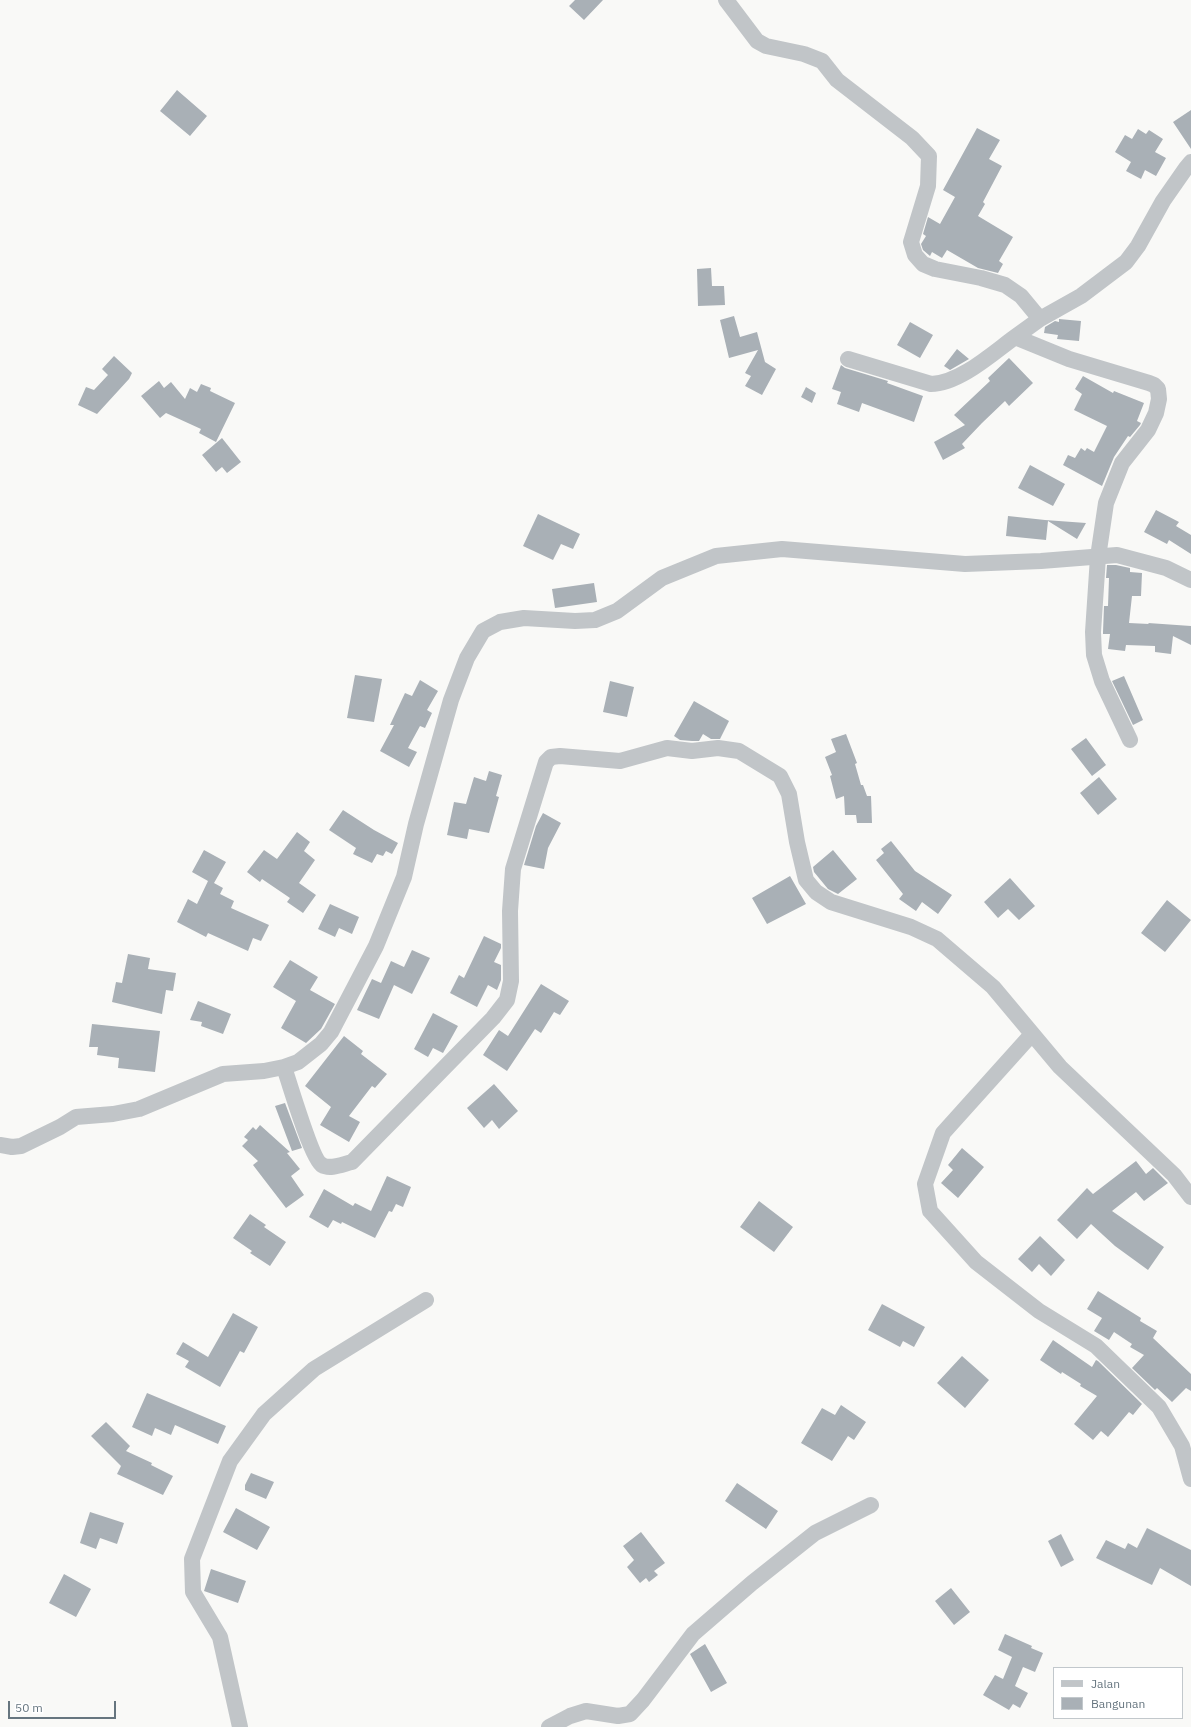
<!DOCTYPE html>
<style>
body{margin:0}
#map{position:relative;width:1191px;height:1727px;overflow:hidden;background:#f9f9f7;font-family:"IBM Plex Sans",sans-serif}
canvas{display:block}
.legend{position:absolute;left:1053px;top:1667px;width:130px;height:52px;box-sizing:border-box;background:#fff;border:1px solid #c2c8cc;margin:0;padding:5px 7px;list-style:none;font-size:12px;color:#66757f}
.legend li{display:flex;align-items:center;gap:8px;height:20px}
.legend b{width:20px;border:1px solid #c2c8cc}
.scale{position:absolute;left:8px;top:1701px;width:108px;height:18px;box-sizing:border-box;border:2px solid #66757f;border-top:0;padding-left:5px;font-size:12px;line-height:14px;white-space:nowrap;color:#66757f;-webkit-text-stroke:3px #fff;paint-order:stroke}
</style>
<div id="map">
<canvas width="1191" height="1727"></canvas>
<ul class="legend">
<li><b style="height:5px;background:#c1c5c8"></b>Jalan</li>
<li><b style="height:11px;background:#a9b0b6"></b>Bangunan</li>
</ul>
<div class="scale">50 m</div>
</div>
<script>
const g = document.querySelector('canvas').getContext('2d');
g.lineJoin = 'round';
function paint(path, color) { g.fillStyle = color; g.fill(path, 'evenodd'); }
function trace(path, color, width, dash) { g.strokeStyle = color; g.lineWidth = width; g.lineCap = dash ? 'butt' : 'round'; g.setLineDash(dash || []); g.stroke(path); }
paint(new Path2D(`
 M575 0H603L584 20 569 6Z
 M177 90 207 116 190 136 160 111Z
 M1191 110V149L1173 122Z
 M977 128 1000 140 989 159 1002 166 983 202 985 204 978 216 1013 237 999 261 1003 264 998 273 978 268 947 250 942 258 932 252 930 256 923 250 921 244 926 236 923 234 928 217 940 224 955 197 943 190Z
 M1138 129 1146 134 1149 130 1163 139 1155 152 1166 158 1156 176 1145 170 1141 179 1126 171 1131 162 1115 152 1125 135 1132 139Z
 M711 268 712 286H724L725 305 698 306 697 269Z
 M734 316 740 337 757 332 765 362 776 369 762 395 745 386 751 376 745 373 758 350 729 358 720 320Z
 M1059 319 1081 321 1079 341 1057 339 1058 335 1044 333 1045 327 1055 321 1059 322Z
 M910 322 933 335 920 358 897 345Z
 M957 349 969 359 950 370 944 366Z
 M114 356 132 373 129 379 97 414 78 405 86 387 94 390 108 375 102 369Z
 M1009 358 1033 383 1009 406 1005 401 982 423 962 444 965 448 943 460 934 442 965 425 954 415 990 381 988 378Z
 M841 365 845 368 888 381 887 383 923 396 914 422 862 403 859 412 837 404 841 392 832 389Z
 M1083 376 1113 393 1114 391 1144 403 1137 421 1141 423 1140 425 1130 437 1128 436 1114 457 1102 486 1063 465 1068 455 1075 458 1081 448 1085 451 1087 448 1094 452 1107 426 1074 410 1082 394 1075 389Z
 M159 381 164 388 171 382 185 399 190 388 197 392 201 384 211 388 210 391 235 403 216 442 199 433 201 429 166 413 160 418 141 396Z
 M806 387 816 393 812 403 801 397Z
 M222 438 241 462 227 473 222 467 216 472 202 455Z
 M1030 465 1065 484 1053 506 1018 488Z
 M1156 510 1179 522 1176 526 1191 535V554L1169 540 1167 544 1144 532Z
 M538 514 580 534 573 549 561 544 553 560 523 546Z
 M1008 516 1045 520 1086 523 1077 539 1048 521 1046 540 1006 536Z
 M1107 565H1116L1130 568V572L1142 573 1141 596H1132L1129 623 1149 624 1148 623 1191 626V645L1173 636 1171 654 1155 652V646L1126 645 1125 651 1108 649 1110 634H1103V632L1104 606H1108L1109 578H1106Z
 M594 583 597 602 555 608 552 589Z
 M355 675 382 679 374 722 347 718Z
 M1124 676 1143 720 1133 725 1112 681Z
 M420 680 438 691 427 710 432 713 425 728 420 726 408 748 417 752 409 767 380 751 394 725H390L405 693 412 696Z
 M610 681 634 687 627 717 603 712Z
 M694 701 729 721 720 739H711L703 734 699 741H692L680 740 674 736Z
 M846 734 857 763 855 764 861 785H863L867 796H871L872 823H857L856 815H845L844 796 836 799 830 776 832 775 825 757 836 752 831 739Z
 M1086 738 1106 765 1092 776 1071 749Z
 M489 771 502 775 496 796 499 797 489 833 469 829 467 839 447 835 454 802 466 804 474 777 486 781Z
 M1099 777 1117 799 1098 815 1080 793Z
 M343 810 374 830 398 843 392 854 386 851 383 856 377 854 372 863 353 854 356 848 329 830Z
 M543 813 561 823 548 848 544 869 524 865 536 826Z
 M297 832 310 842 304 851 315 860 299 883 316 895 303 913 287 902 290 898 262 879 260 882 247 872 264 850 277 859Z
 M891 841 915 871 952 895 938 914 922 902 916 911 899 899 903 894 876 860 884 853 881 849Z
 M204 850 226 862 214 883 223 888 220 894 234 901 231 908 269 925 261 941 253 938 248 951 208 933 206 937 177 922 188 899 197 904 208 881 192 872Z
 M833 850 857 879 838 894 828 889 814 872 813 867Z
 M790 876 806 904 767 924 752 898Z
 M1010 878 1035 906 1019 920 1008 909 998 918 984 902Z
 M1167 900 1191 920 1165 952 1141 933Z
 M330 904 359 917 352 934 339 928 335 937 318 929Z
 M484 936 501 944V948L494 962 501 965V980L497 990 488 985 477 1007 450 993 459 975 464 978Z
 M412 950 430 958 412 994 394 985 379 1019 357 1010 372 979 381 983 391 961 404 967Z
 M128 954 150 958 148 969 176 973 173 991 166 990 162 1014 112 1002 116 982 122 983Z
 M290 960 318 977 310 990 335 1004 321 1029 306 1043 281 1028 296 1001 273 987Z
 M541 984 569 1001 560 1015 554 1012 541 1033 535 1029 507 1071 483 1055 499 1030 508 1036Z
 M198 1001 231 1014 223 1034 201 1026 202 1022 190 1020Z
 M433 1013 458 1026 443 1053 433 1048 428 1057 414 1049Z
 M92 1024 160 1031 155 1072 118 1068 119 1058 97 1055 98 1047H89Z
 M344 1036 363 1051 361 1054 387 1074 375 1088 372 1086 349 1116 360 1122 349 1142 320 1125 331 1107 305 1086Z
 M494 1084 518 1111 499 1129 492 1120 484 1128 467 1108Z
 M285 1103 302 1148 292 1151 275 1106Z
 M260 1125 290 1152 287 1153 300 1169 291 1176 304 1195 286 1208 253 1165 258 1161 242 1146 248 1140 244 1137 253 1127 256 1130Z
 M962 1148 984 1167 958 1198 941 1183 953 1170 948 1165Z
 M1136 1161 1146 1174 1153 1168 1168 1183 1144 1201 1136 1192 1112 1211 1164 1247 1148 1270 1115 1246 1091 1224 1077 1239 1057 1220 1087 1188 1093 1194Z
 M387 1176 411 1187 403 1207 396 1204 392 1212 389 1211 375 1238 342 1222 341 1224 333 1220 328 1228 309 1217 324 1189 353 1206 355 1203 371 1211Z
 M759 1201 793 1227 774 1252 740 1227Z
 M250 1214 266 1225 264 1227 286 1242 270 1266 250 1253 252 1251 233 1238Z
 M1040 1236 1065 1260 1051 1276 1039 1264 1032 1272 1018 1259Z
 M1098 1291 1141 1318 1140 1321 1157 1331 1153 1338 1191 1374V1391L1186 1388 1172 1402 1157 1388 1155 1390 1132 1368 1144 1355 1130 1347 1132 1344 1114 1332 1109 1340 1094 1331 1102 1318 1087 1309Z
 M882 1304 925 1327 914 1347 903 1341 900 1347 868 1330Z
 M233 1313 258 1327 244 1353 240 1351 220 1387 185 1367 189 1361 176 1354 183 1342 208 1357Z
 M1053 1340 1092 1367 1096 1360 1098 1361 1142 1404 1133 1415 1129 1412 1108 1437 1101 1431 1093 1440 1074 1424 1097 1396 1080 1386 1081 1384 1062 1372 1061 1374 1040 1360Z
 M962 1356 989 1380 965 1408 937 1383Z
 M147 1393 226 1426 218 1444 175 1425 171 1435 155 1428 152 1436 132 1427Z
 M841 1405 866 1422 854 1440 848 1436 832 1461 801 1443 822 1408 835 1415Z
 M106 1422 130 1446 126 1451 152 1463 151 1465 173 1476 163 1495 117 1474 121 1466 91 1436Z
 M251 1473 274 1482 266 1499 245 1490V1485Z
 M737 1483 778 1511 766 1529 725 1501Z
 M236 1508 270 1527 257 1550 223 1532Z
 M90 1512 124 1523 117 1544 100 1538 96 1549 80 1543Z
 M1147 1528 1191 1550V1586L1160 1568 1152 1585 1096 1558 1106 1540 1125 1549 1128 1543 1137 1548Z
 M641 1532 665 1563 654 1571 658 1575 649 1582 646 1578 640 1583 627 1567 634 1560 623 1546Z
 M1061 1534 1074 1560 1061 1567 1048 1541Z
 M211 1569 246 1581 238 1603 204 1591Z
 M64 1574 91 1589 76 1617 49 1603Z
 M951 1588 970 1612 954 1625 935 1601Z
 M1005 1634 1032 1646 1031 1648 1043 1653 1035 1672 1023 1667 1015 1686 1028 1693 1020 1708 1013 1704 1009 1710 983 1695 995 1675 1003 1679 1012 1657 998 1650Z
 M705 1644 727 1683 711 1692 690 1654Z`), '#a9b0b6');
trace(new Path2D(`
 M726 0 757 41 766 46 804 54 822 61 837 80 912 138 929 156 928 186 911 242 915 255 923 264 935 269 981 278 1005 285 1021 296 1040 319
 M848 359 931 384C959 384 993 353 1015 337
 M1130 740 1102 681 1094 655 1093 632 1098 557 1106 503 1122 463 1148 430 1156 413 1159 399 1158 389 1154 385 1149 383 1069 359 1015 337 1040 319 1081 296 1126 262 1138 246 1163 201 1186 168 1191 162
 M1032 1034 943 1133 925 1184 930 1211 976 1262 1039 1311 1096 1346 1159 1407 1182 1446 1191 1479
 M284 1067C289 1082 312 1160 322 1165 330 1170 343 1164 352 1162L493 1018 507 1000 511 981 510 911 513 869 546 762 551 757 560 756 620 761 667 748 692 751 718 748 739 751 780 776 789 794 797 842 806 880 816 892 831 902 911 927 937 939 993 987 1060 1067 1174 1175 1191 1197
 M0 1145 12 1147 21 1146 60 1127 76 1117 113 1114 139 1109 223 1074 264 1071 284 1067 298 1062 321 1044 331 1032 376 946 404 877 416 824 451 700 467 658 483 631 500 622 524 618 575 621 595 620 617 611 662 578 716 556 782 549 965 564 1041 561 1117 555 1166 568 1191 580
 M240 1727 220 1637 193 1592 192 1559 230 1461 264 1414 314 1369 426 1300
 M549 1727 570 1716 586 1711 618 1716 630 1714 643 1700 693 1634 752 1583 815 1533 871 1505`), '#c1c5c8', 16);
</script>
